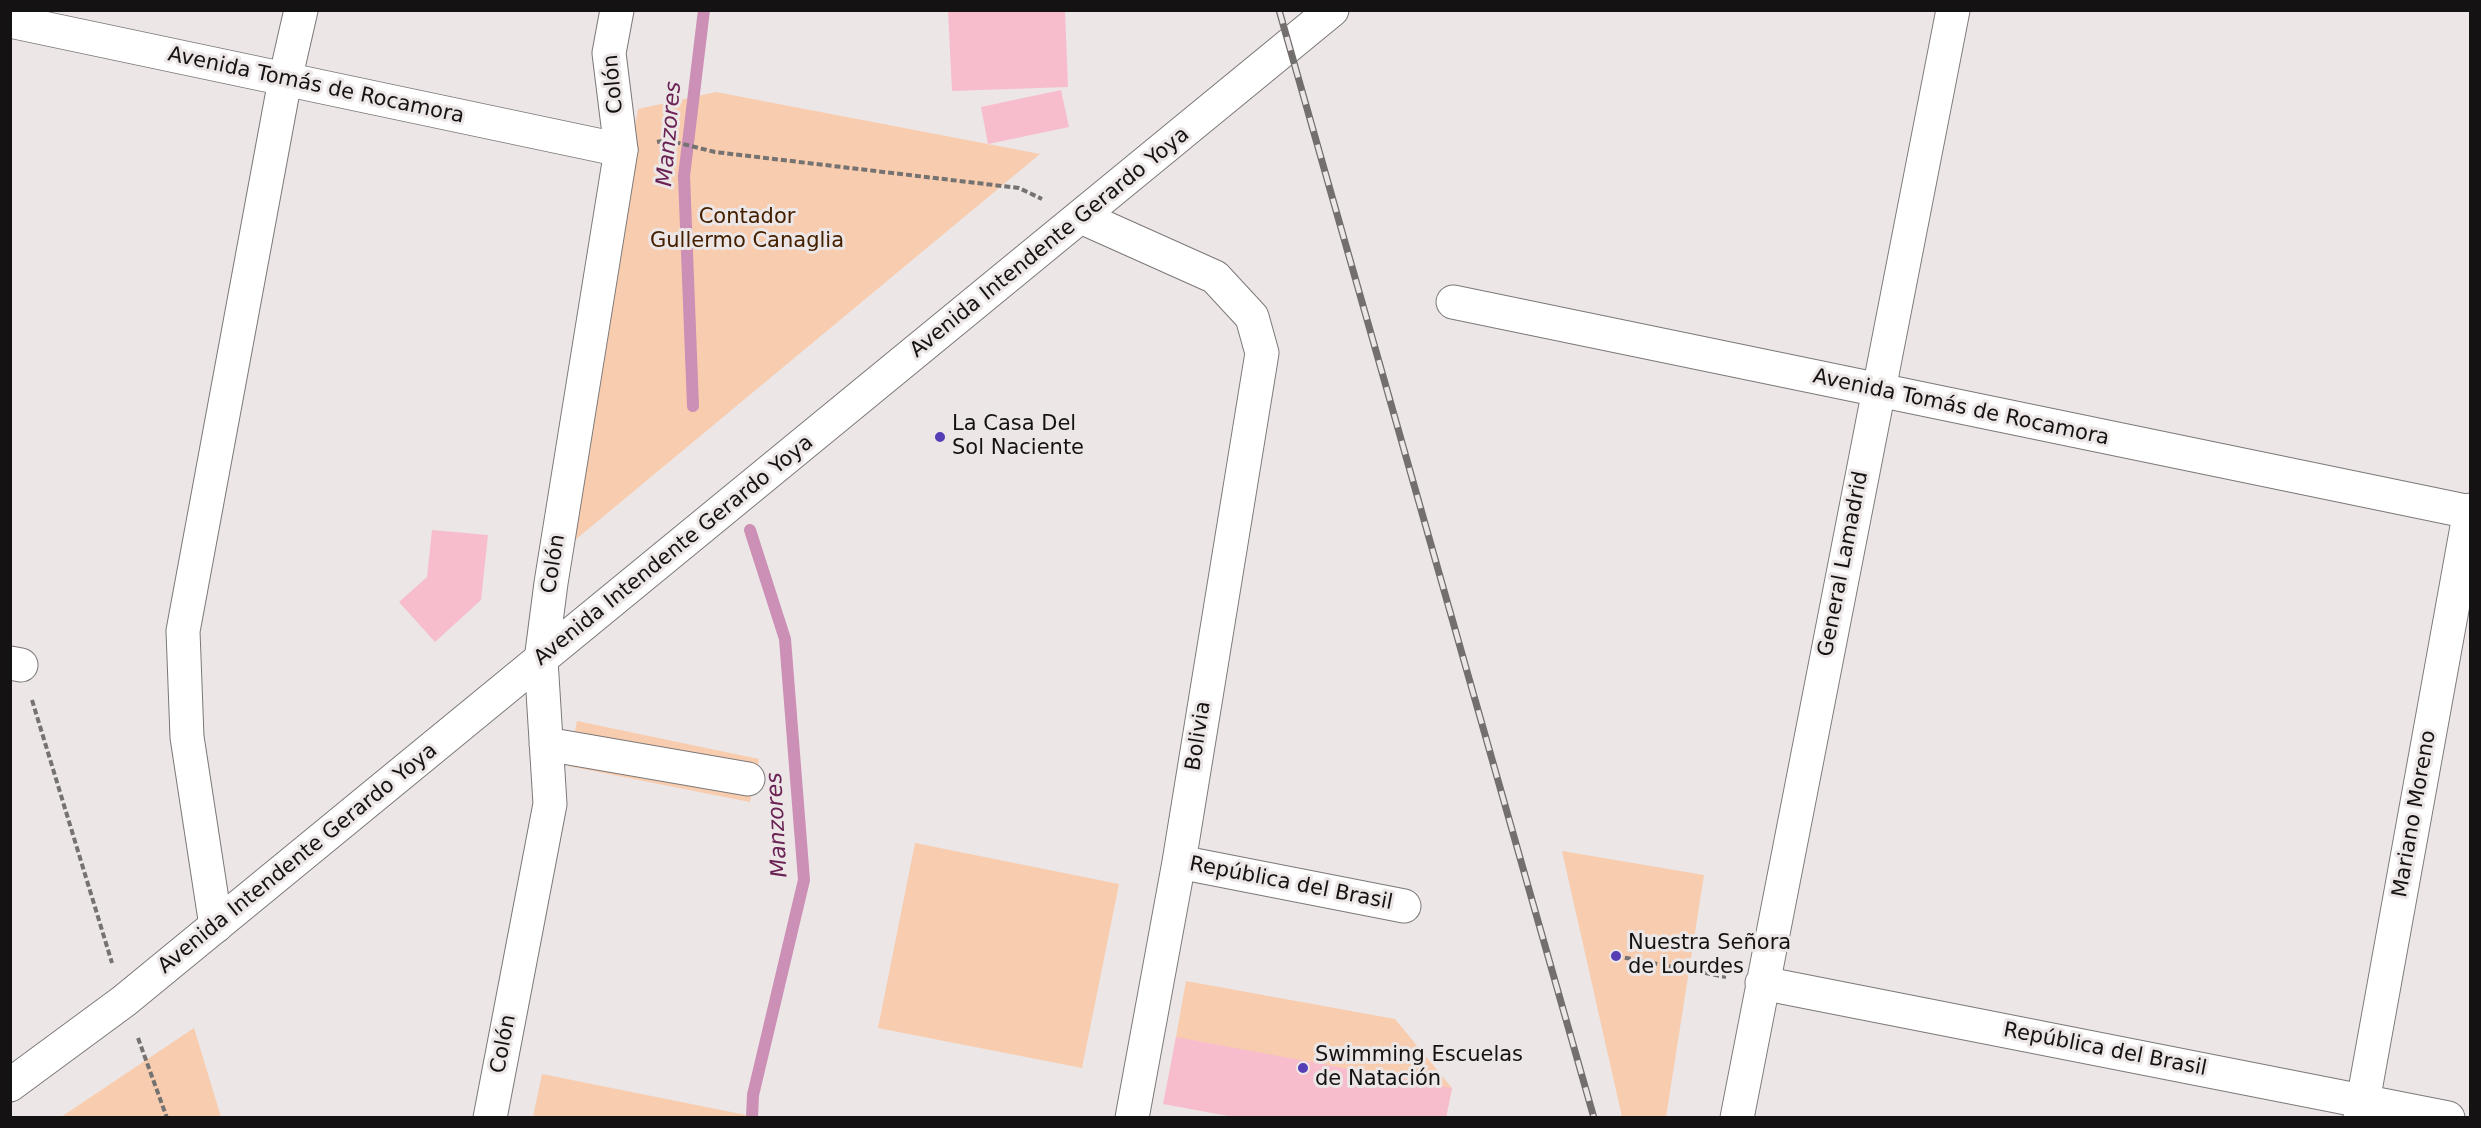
<!DOCTYPE html>
<meta charset="utf-8">
<style>
body{margin:0}
#map{position:relative;width:2481px;height:1128px;overflow:hidden;background:#ece6e6;font-family:"DejaVu Sans",sans-serif}
canvas{display:block}
.frame{position:absolute;inset:0;border:12px solid #141212;pointer-events:none}
</style>
<div id="map">
<canvas width="2481" height="1128"></canvas>
<div class="frame"></div>
</div>
<script>
const g = document.querySelector('canvas').getContext('2d');
g.lineJoin = 'round';
function paint(path, color) { g.fillStyle = color; g.fill(path, 'evenodd'); }
function trace(path, color, width, dash) { g.strokeStyle = color; g.lineWidth = width; g.lineCap = dash ? 'butt' : 'round'; g.setLineDash(dash || []); g.stroke(path); }
function label(font, color, halo, rows, align = 'center') {
  g.font = font + ' "DejaVu Sans",sans-serif'; g.lineWidth = 6; g.setLineDash([]); g.textBaseline = 'middle'; g.strokeStyle = halo; g.fillStyle = color; for (const [text, x, y, turn = 0] of rows) {
    g.save(); g.translate(x, y); g.rotate((+turn || 0) * Math.PI / 180); g.textAlign = isNaN(turn) ? turn : align; if (halo) g.strokeText(text, 0, 0); g.fillText(text, 0, 0); g.restore();
  }
}
paint(new Path2D(`
 M716 92 1040 154 563 550 638 109Z
 M577 721 759 759 750 802 568 766Z
 M915 843 1119 884 1082 1068 878 1028Z
 M1562 851 1704 875 1666 1117H1622Z
 M1186 981 1395 1019 1452 1088 1446 1117H1239L1174 1048Z
 M194 1028 221 1117H61Z
 M542 1074 756 1117H533Z`), '#f8ccae');
trace(new Path2D(`
 M693 406 684 176 704 10
 M750 530 785 639 804 880 753 1095 752 1118`), '#cc8fb5', 12);
paint(new Path2D(`
 M948 10H1065L1068 87 952 91Z
 M1061 90 1069 127 988 144 981 107Z
 M432 530 488 535 481 600 435 642 399 602 427 577Z
 M1176 1037 1452 1088 1446 1118H1239L1163 1104Z`), '#f8bdcd');
const street = new Path2D(`
 M1081 217 1215 277 1252 317 1262 353 1179 862 1132 1118
 M10 663 21 665
 M546 744 748 779
 M1179 862 1404 906
 M216 926 187 737 183 631 285 80 301 10
 M1762 983 2448 1118
 M490 1118 550 804 541 660 551 583 621 150 609 53 617 10
 M1737 1118 1953 10
 M2360 1118 2470 510`);
const secondary = new Path2D(`
 M10 21 621 150
 M1453 302 2470 512
 M10 1085 124 1001 1332 10`);
trace(street, '#7d7878', 35);
trace(secondary, '#7d7878', 35);
trace(new Path2D(`
 M657 142 667 140 715 152 1019 188 1042 199
 M32 700 112 963
 M1616 956 1726 977
 M138 1038 167 1118`), '#757272', 4, [6, 3]);
trace(street, '#fff', 33);
trace(secondary, '#fff', 33);
const rail = new Path2D(`
 M1279 10 1594 1118`);
trace(rail, '#736f6f', 7);
trace(rail, '#ece6e6', 4.5, [14]);
for (const [x, y, r, color] of [
 [940,437,6,"#543db5"],
 [1616,956,6,"#543db5"],
 [1303,1068,6,"#543db5"]
]) { const dot = new Path2D(); dot.arc(x, y, r, 0, 2 * Math.PI); g.fillStyle = color; g.fill(dot); trace(dot, '#ece6e6', 2); }
label('21px', '#141212', '#ece6e6', [
 ["Colón",614,84,-95],
 ["Avenida Tomás de Rocamora",316,86,12],
 ["Avenida Intendente Gerardo Yoya",1050,243,-39],
 ["Avenida Tomás de Rocamora",1961,408,12],
 ["Avenida Intendente Gerardo Yoya",674,551,-39],
 ["Colón",554,564,-81],
 ["General Lamadrid",1844,564,-79],
 ["Bolivia",1199,736,-81],
 ["Mariano Moreno",2415,814,-80],
 ["Avenida Intendente Gerardo Yoya",298,859,-39],
 ["República del Brasil",1291,884,11],
 ["Colón",504,1044,-79],
 ["República del Brasil",2105,1050,11]
]);
label('21px', '#452000', '#ece6e6', [
 ["Contador",747,218],
 ["Gullermo Canaglia",747,242]
]);
label('21px', '#141212', '#ece6e6', [
 ["La Casa Del",952,425],
 ["Sol Naciente",952,449],
 ["Nuestra Señora",1628,944],
 ["de Lourdes",1628,968],
 ["Swimming Escuelas",1315,1056],
 ["de Natación",1315,1080]
], 'left');
label('italic 22px', '#6a2254', '#ece6e6', [
 ["Manzores",670,134,-85],
 ["Manzores",778,825,-93]
]);
</script>
